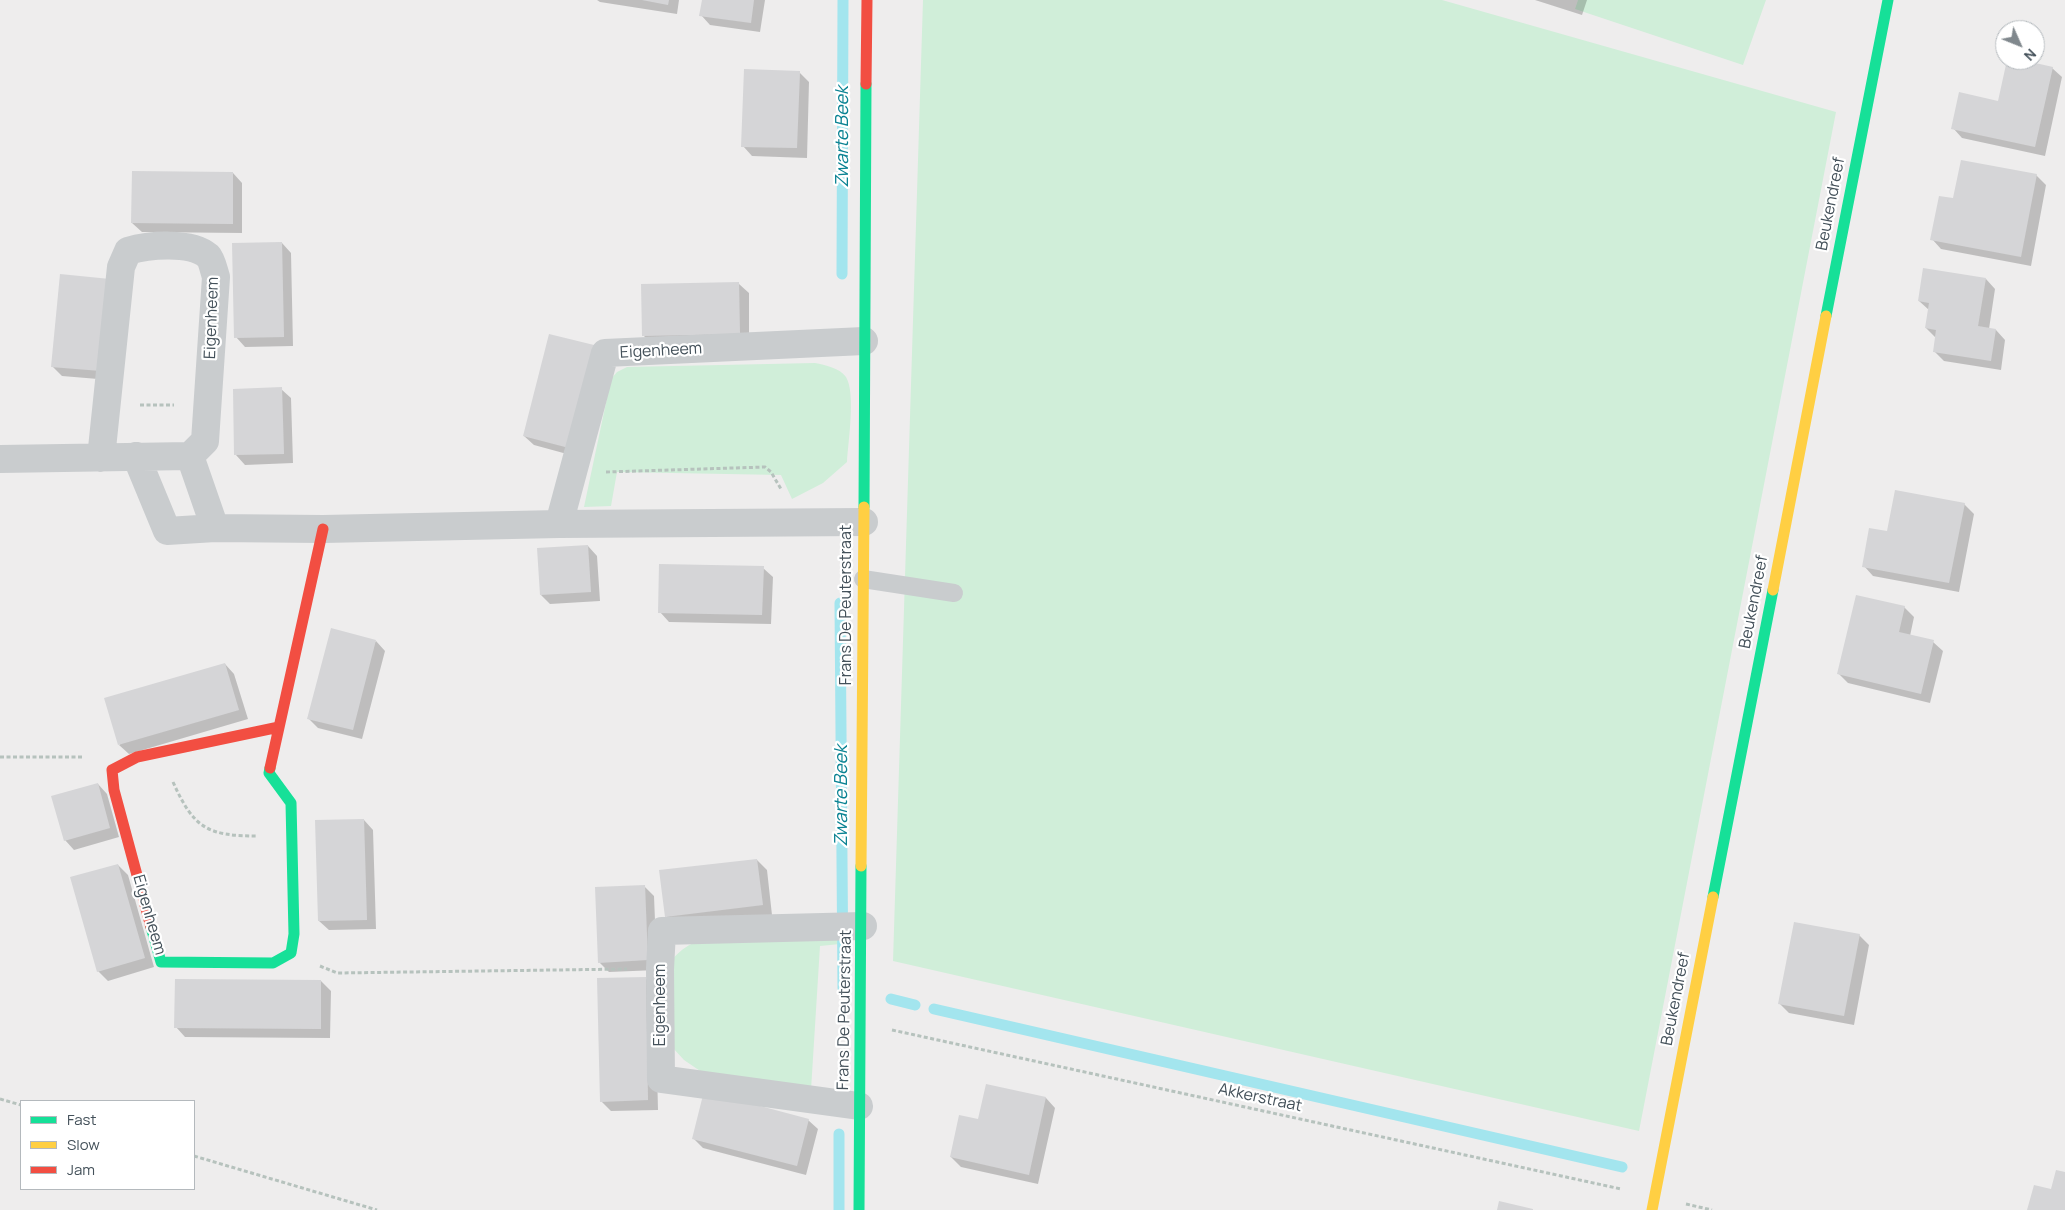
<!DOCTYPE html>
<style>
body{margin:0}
#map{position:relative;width:2065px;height:1210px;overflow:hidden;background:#eeeded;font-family:Manrope,sans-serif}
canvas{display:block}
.legend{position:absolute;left:20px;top:1100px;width:175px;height:90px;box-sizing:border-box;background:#fff;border:1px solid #b4b9bd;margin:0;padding:6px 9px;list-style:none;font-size:15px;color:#44515a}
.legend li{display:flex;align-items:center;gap:10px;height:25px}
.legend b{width:25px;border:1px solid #b4b9bd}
.north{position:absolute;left:1995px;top:20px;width:50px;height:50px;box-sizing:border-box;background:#fff;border:1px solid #b4b9bd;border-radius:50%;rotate:134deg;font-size:14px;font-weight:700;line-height:20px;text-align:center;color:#44515a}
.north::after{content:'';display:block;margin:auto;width:18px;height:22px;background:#80888d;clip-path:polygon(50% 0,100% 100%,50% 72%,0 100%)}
</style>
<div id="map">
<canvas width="2065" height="1210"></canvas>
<ul class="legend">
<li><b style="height:6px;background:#16e098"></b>Fast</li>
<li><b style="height:6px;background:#ffcf43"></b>Slow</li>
<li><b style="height:6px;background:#f24e42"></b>Jam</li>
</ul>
<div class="north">N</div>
</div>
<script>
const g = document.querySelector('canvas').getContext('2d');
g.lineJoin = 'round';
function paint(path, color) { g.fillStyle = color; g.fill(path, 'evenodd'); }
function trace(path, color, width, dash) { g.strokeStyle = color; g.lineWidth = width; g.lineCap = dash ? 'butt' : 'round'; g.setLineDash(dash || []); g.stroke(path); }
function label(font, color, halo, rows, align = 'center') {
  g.font = font + ' Manrope,sans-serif'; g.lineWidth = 4.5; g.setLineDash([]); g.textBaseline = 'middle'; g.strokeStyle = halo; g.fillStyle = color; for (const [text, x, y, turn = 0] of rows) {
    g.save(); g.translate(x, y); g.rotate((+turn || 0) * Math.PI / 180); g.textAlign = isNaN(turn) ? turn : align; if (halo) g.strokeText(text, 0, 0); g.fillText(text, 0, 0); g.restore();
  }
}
paint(new Path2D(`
 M923 0H1442L1836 112 1639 1131 893 961Z
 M1578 0H1766L1743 65 1575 9Z
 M815 363C825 365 840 368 846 377 856 393 848 443 847 462L823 483 792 499 781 475 617 472 611 506 584 507 611 379 617 372 627 367Z
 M846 935 850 943 820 946 811 1090 706 1075 684 1060 673 1048 668 965C675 955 683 948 693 943Z`), '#d0eed9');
paint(new Path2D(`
 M597 0H679L677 14 600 2Z
 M703 0H765L760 32 710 25 701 15Z
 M1535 0H1587L1582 15Z
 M2008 60 2052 68 2062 77 2045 156 1962 138 1953 128 1999 103Z
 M799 72 809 82 807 158 752 156 743 146Z
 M233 173 242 183V233L142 232 132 223Z
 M2036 175 2046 185 2031 266 1941 249 1932 239 1954 200Z
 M282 243 291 253 293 346 245 347 236 337Z
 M1986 279 1995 289 1989 329 1996 330 2005 340 2001 370 1944 361 1934 351 1936 338 1926 328 1929 310 1919 301Z
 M109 280 110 380 62 376 52 366Z
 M739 284 749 293V343L653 345 643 335Z
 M550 336 594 346 578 457 534 445 524 436Z
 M281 389 291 398 293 463 245 465 236 455Z
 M1964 504 1974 514 1959 592 1873 576 1864 566 1888 533Z
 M588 546 597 556 600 601 550 604 541 595Z
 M763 568 773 577 771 624 669 622 660 612Z
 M1904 607 1914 617 1910 636 1933 642 1943 651 1930 703 1848 683 1838 673Z
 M376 641 385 651 362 739 318 728 308 718Z
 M225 664 234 674 248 719 129 754 119 745Z
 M98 784 107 794 119 837 74 850 65 840Z
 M364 820 373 830 376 929 329 930 319 921Z
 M757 860 767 870 772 915 676 926 666 917Z
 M118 865 128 875 154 967 108 981 98 971Z
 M644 886 654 896 657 970 609 972 599 962Z
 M1859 935 1869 945 1854 1025 1789 1013 1779 1003Z
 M645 978 655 988 658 1110 611 1111 601 1101Z
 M321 981 331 991 330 1038 185 1037 176 1027Z
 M987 1085 1046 1098 1055 1108 1038 1184 961 1167 951 1157 979 1120Z
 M808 1120 818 1129 806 1175 703 1148 694 1139Z`), '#0003');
trace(new Path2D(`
 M842 274 843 0
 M840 603 843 988
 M891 999 915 1005
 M934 1009 1622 1167
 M839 1210V1134`), '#a3e5ee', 11);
paint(new Path2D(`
 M642 0H669L668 5Z
 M702 0H754L751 23 699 16Z
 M2007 60H2022L2053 67 2035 147 1951 129 1959 92 1998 101Z
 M744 69 800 71 797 148 741 147Z
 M1961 160 2037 174 2021 257 1930 240 1939 196 1953 198Z
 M132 171 233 172V224L131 223Z
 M282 242 284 337 234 338 232 243Z
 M1923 268 1986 278 1978 326 1996 329 1991 361 1933 352 1936 330 1925 328 1929 303 1918 301Z
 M60 274 110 279 101 371 51 367Z
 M739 282 740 334 642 336 641 284Z
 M549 334 594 345 569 448 523 436Z
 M282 387 284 454 234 455 233 389Z
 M1895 490 1965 503 1949 583 1862 567 1869 528 1887 531Z
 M588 545 591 592 540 595 537 548Z
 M659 564 764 566 762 615 658 613Z
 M1856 595 1905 606 1899 632 1934 640 1921 694 1837 674Z
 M331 628 376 640 353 730 307 719Z
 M225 663 239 710 118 745 104 698Z
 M98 783 110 828 64 841 51 796Z
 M364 819 367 920 318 921 315 820Z
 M757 859 763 905 665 917 659 870Z
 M118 864 145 958 97 972 70 877Z
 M645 885 648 960 598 963 595 887Z
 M1794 922 1860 934 1844 1016 1778 1004Z
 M646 977 648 1100 600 1102 597 978Z
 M175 979 321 980V1029L174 1028Z
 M986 1084 1046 1097 1029 1175 950 1157 959 1115 978 1119Z
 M704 1091 809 1119 797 1166 692 1139Z
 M2056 1170 2065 1172V1210H2027L2034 1185 2051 1189Z
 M1499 1201 1533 1209V1210H1497Z`), '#d5d5d7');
trace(new Path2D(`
 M140 405H174
 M606 472 765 467 771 472 781 489
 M0 757H83
 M173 782C194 829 208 836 258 836
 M320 966 337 973 627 969
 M892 1030 1621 1189
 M0 1099 21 1105
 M194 1156 377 1210
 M1686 1204 1712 1210`), '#b6c2bd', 3, [4, 2.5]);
trace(new Path2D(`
 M863 579 954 593`), '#c9ccce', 18);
trace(new Path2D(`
 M136 456 167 531 215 528
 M101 458 121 267 128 251C148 245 191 241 208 256 212 260 214 271 216 277L205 441 190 456
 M0 459 190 456 215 528 323 529 559 524 864 522
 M559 524 605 353 864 341
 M859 1106 661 1079 660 969 662 931 863 926`), '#c9ccce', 28);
trace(new Path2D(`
 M1826 316 1888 0
 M864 507 866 84
 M1713 897 1773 590
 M151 927 161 962 273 963 291 953 294 934 291 803 269 773 270 768
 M859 1210 861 866`), '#16e098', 11);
trace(new Path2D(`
 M1773 590 1826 316
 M861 866 864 507
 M1652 1210 1713 897`), '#ffcf43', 11);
trace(new Path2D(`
 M866 84 867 0
 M270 768 323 529
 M151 927 114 790 112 770 137 757 279 727`), '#f24e42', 11);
label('16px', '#44515a', '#fff', [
 ["Beukendreef",1831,204,-79],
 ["Eigenheem",212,318,-88],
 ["Eigenheem",661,351,-3],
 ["Beukendreef",1754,602,-79],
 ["Frans De Peuterstraat",847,605,-90],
 ["Eigenheem",149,915,74],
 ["Beukendreef",1676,999,-79],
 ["Eigenheem",661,1005,-90],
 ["Frans De Peuterstraat",845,1010,-89],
 ["Akkerstraat",1260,1098,12]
]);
label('italic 18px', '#098292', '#fff', [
 ["Zwarte Beek",843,137,-90],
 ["Zwarte Beek",842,796,-90]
]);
</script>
